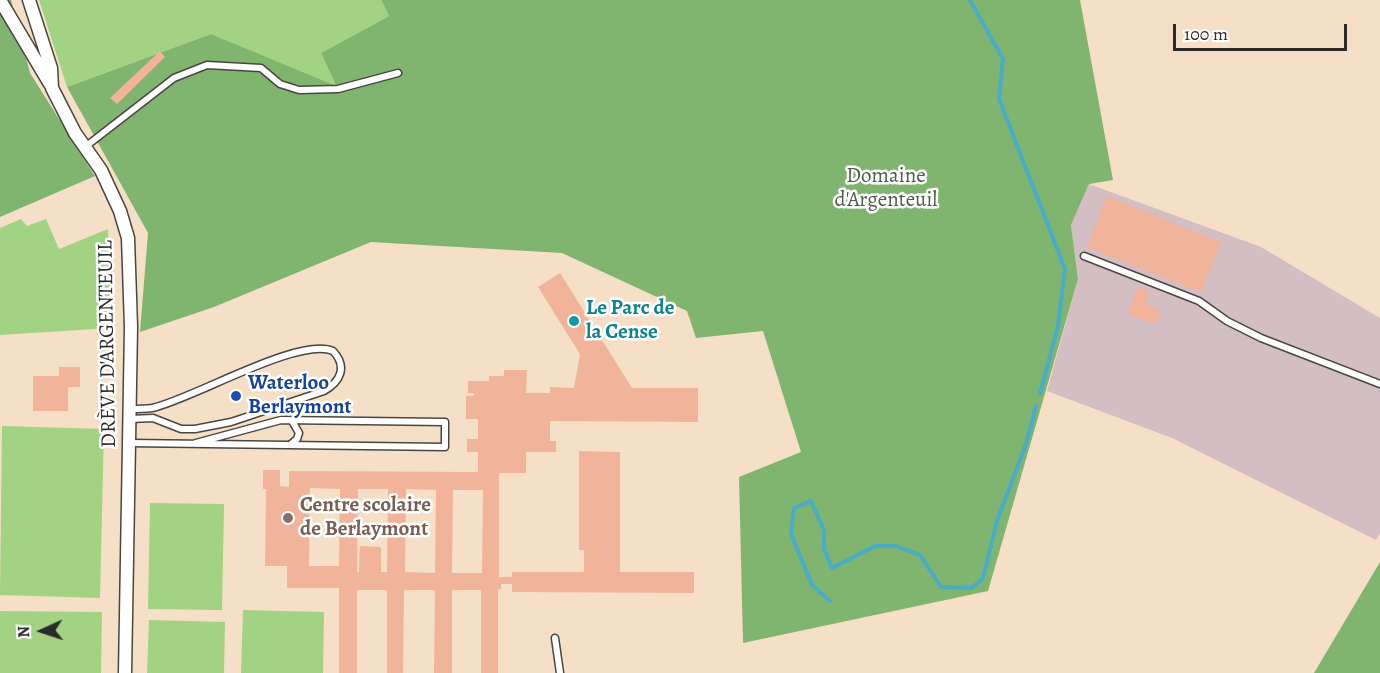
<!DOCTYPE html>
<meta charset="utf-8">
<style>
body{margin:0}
#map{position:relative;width:1380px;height:673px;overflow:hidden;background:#f5e0c7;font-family:Alegreya,serif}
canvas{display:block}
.north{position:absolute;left:12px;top:601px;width:60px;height:60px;-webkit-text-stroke:4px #fff;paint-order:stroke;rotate:267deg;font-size:16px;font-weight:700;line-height:24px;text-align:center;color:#2b2b2b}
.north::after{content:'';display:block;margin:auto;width:21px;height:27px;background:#2b2b2b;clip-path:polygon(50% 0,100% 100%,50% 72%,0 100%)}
.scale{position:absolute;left:1173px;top:24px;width:174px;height:27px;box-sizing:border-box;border:3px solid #2b2b2b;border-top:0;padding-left:8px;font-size:18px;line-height:21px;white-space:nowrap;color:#2b2b2b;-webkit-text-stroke:4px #fff;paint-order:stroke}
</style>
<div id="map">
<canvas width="1380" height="673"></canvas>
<div class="north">N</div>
<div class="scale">100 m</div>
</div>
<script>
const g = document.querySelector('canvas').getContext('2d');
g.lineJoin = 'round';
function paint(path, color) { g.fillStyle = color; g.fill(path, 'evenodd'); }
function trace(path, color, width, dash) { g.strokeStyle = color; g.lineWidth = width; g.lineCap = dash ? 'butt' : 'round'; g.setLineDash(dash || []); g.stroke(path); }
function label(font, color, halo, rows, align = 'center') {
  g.font = font + ' Alegreya,serif'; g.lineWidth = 5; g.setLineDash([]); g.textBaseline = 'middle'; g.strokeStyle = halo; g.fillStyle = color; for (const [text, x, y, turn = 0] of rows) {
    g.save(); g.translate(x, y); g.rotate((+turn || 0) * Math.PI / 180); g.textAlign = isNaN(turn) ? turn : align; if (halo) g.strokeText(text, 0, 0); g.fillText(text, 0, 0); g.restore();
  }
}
paint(new Path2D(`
 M1089 184 1261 247 1380 318V533L1376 540 1172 438 1047 391 1078 279 1071 225Z`), '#d2bec3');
paint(new Path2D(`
 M39 0H381L389 16 321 53 336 87 211 34 67 87Z
 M21 219 27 226 46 219 59 249 108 229 111 328 0 335V228Z
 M2 426 104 429 100 598 0 595Z
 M150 503 224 504 222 610 148 609Z
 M243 610 324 612 323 673H241Z
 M0 611 102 612 101 673H0Z
 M149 620 225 622 224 673H147Z`), '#a1d382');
paint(new Path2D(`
 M0 0H11L30 73 95 176 0 217Z
 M381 0H1080L1113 180 1089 184 1071 225 1078 279 988 591 743 643 739 477 801 452 763 331 696 338 687 311 562 253 371 242 214 307 140 332 148 233 67 87 211 34 336 86 321 53 389 16Z
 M1380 562V673H1314Z`), '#80b570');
trace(new Path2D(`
 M970 0 1003 59 999 99 1065 269 1058 326 1040 394
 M830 601 812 585 791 534 794 508 811 501 824 530V549L832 568 875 546H896L920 555 941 587 972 588 983 578 997 521 1026 444 1036 406`), '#49acc8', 4);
paint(new Path2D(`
 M160 51 165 57 117 104 110 98Z
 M1107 196 1221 242 1201 292 1087 247Z
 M560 273 632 388H698V422L550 421V441H556V452H526V473H499V577H512V572H584V550H579V451L620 452V572H694V593L512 592V584H501V589H498V673H481V590H452V673H434L435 590H404L403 673H387V590H357V673H339V588H287V566H265L266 489H263V470H280V486L289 487V471L478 472V452H467V439H478V419H466V396H474V393H468V381H489V376H504V370H527L526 393H550V387L574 388 580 354 538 287ZM310 488 340 489 339 566H309ZM358 489H388L387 572H381V547L360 546 359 572H357ZM406 489 436 490 435 573 405 572ZM453 490H483L482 573H452Z
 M1138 287 1150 292 1145 304 1161 310 1155 324 1127 313Z
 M59 367H80V387H68V411H33V376H59Z`), '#f1b39a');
const service = new Path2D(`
 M85 147 174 78 207 65 261 68 280 84 299 90 338 89 398 73
 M1084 256 1199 301 1227 321 1261 338 1380 384
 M129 409C136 409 145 409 152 408 191 400 299 336 333 351 348 367 340 382 324 391L231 422 195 429H181L153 418 130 419
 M129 443 445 447V422L281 420 196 443
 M290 445 297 439 299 433 292 421
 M555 638 560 673`);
const minor = new Path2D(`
 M0 0 50 84
 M29 0 51 68 52 88 75 133 101 170 120 211 128 238 131 327 125 673`);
trace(service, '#494642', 9);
trace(minor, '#494642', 15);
trace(service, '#fff', 6);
trace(minor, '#fff', 12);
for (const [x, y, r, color] of [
 [574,321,6,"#0f9aa8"],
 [236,396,6,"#1a4fb4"],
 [288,518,6,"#8d6e63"]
]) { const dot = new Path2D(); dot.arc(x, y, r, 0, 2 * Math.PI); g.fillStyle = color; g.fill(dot); trace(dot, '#fff', 2); }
label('21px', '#4e5d45', '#fff', [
 ["Domaine",886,177],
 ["d'Argenteuil",886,201]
]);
label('bold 21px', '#0d838f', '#fff', [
 ["Le Parc de",586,309],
 ["la Cense",586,333]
], 'left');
label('21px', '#2b2b2b', '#fff', [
 ["DRÈVE D'ARGENTEUIL",108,344,-91]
]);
label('bold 21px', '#164399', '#fff', [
 ["Waterloo",248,384],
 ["Berlaymont",248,408]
], 'left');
label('bold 21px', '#785e54', '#fff', [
 ["Centre scolaire",300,506],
 ["de Berlaymont",300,530]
], 'left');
</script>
